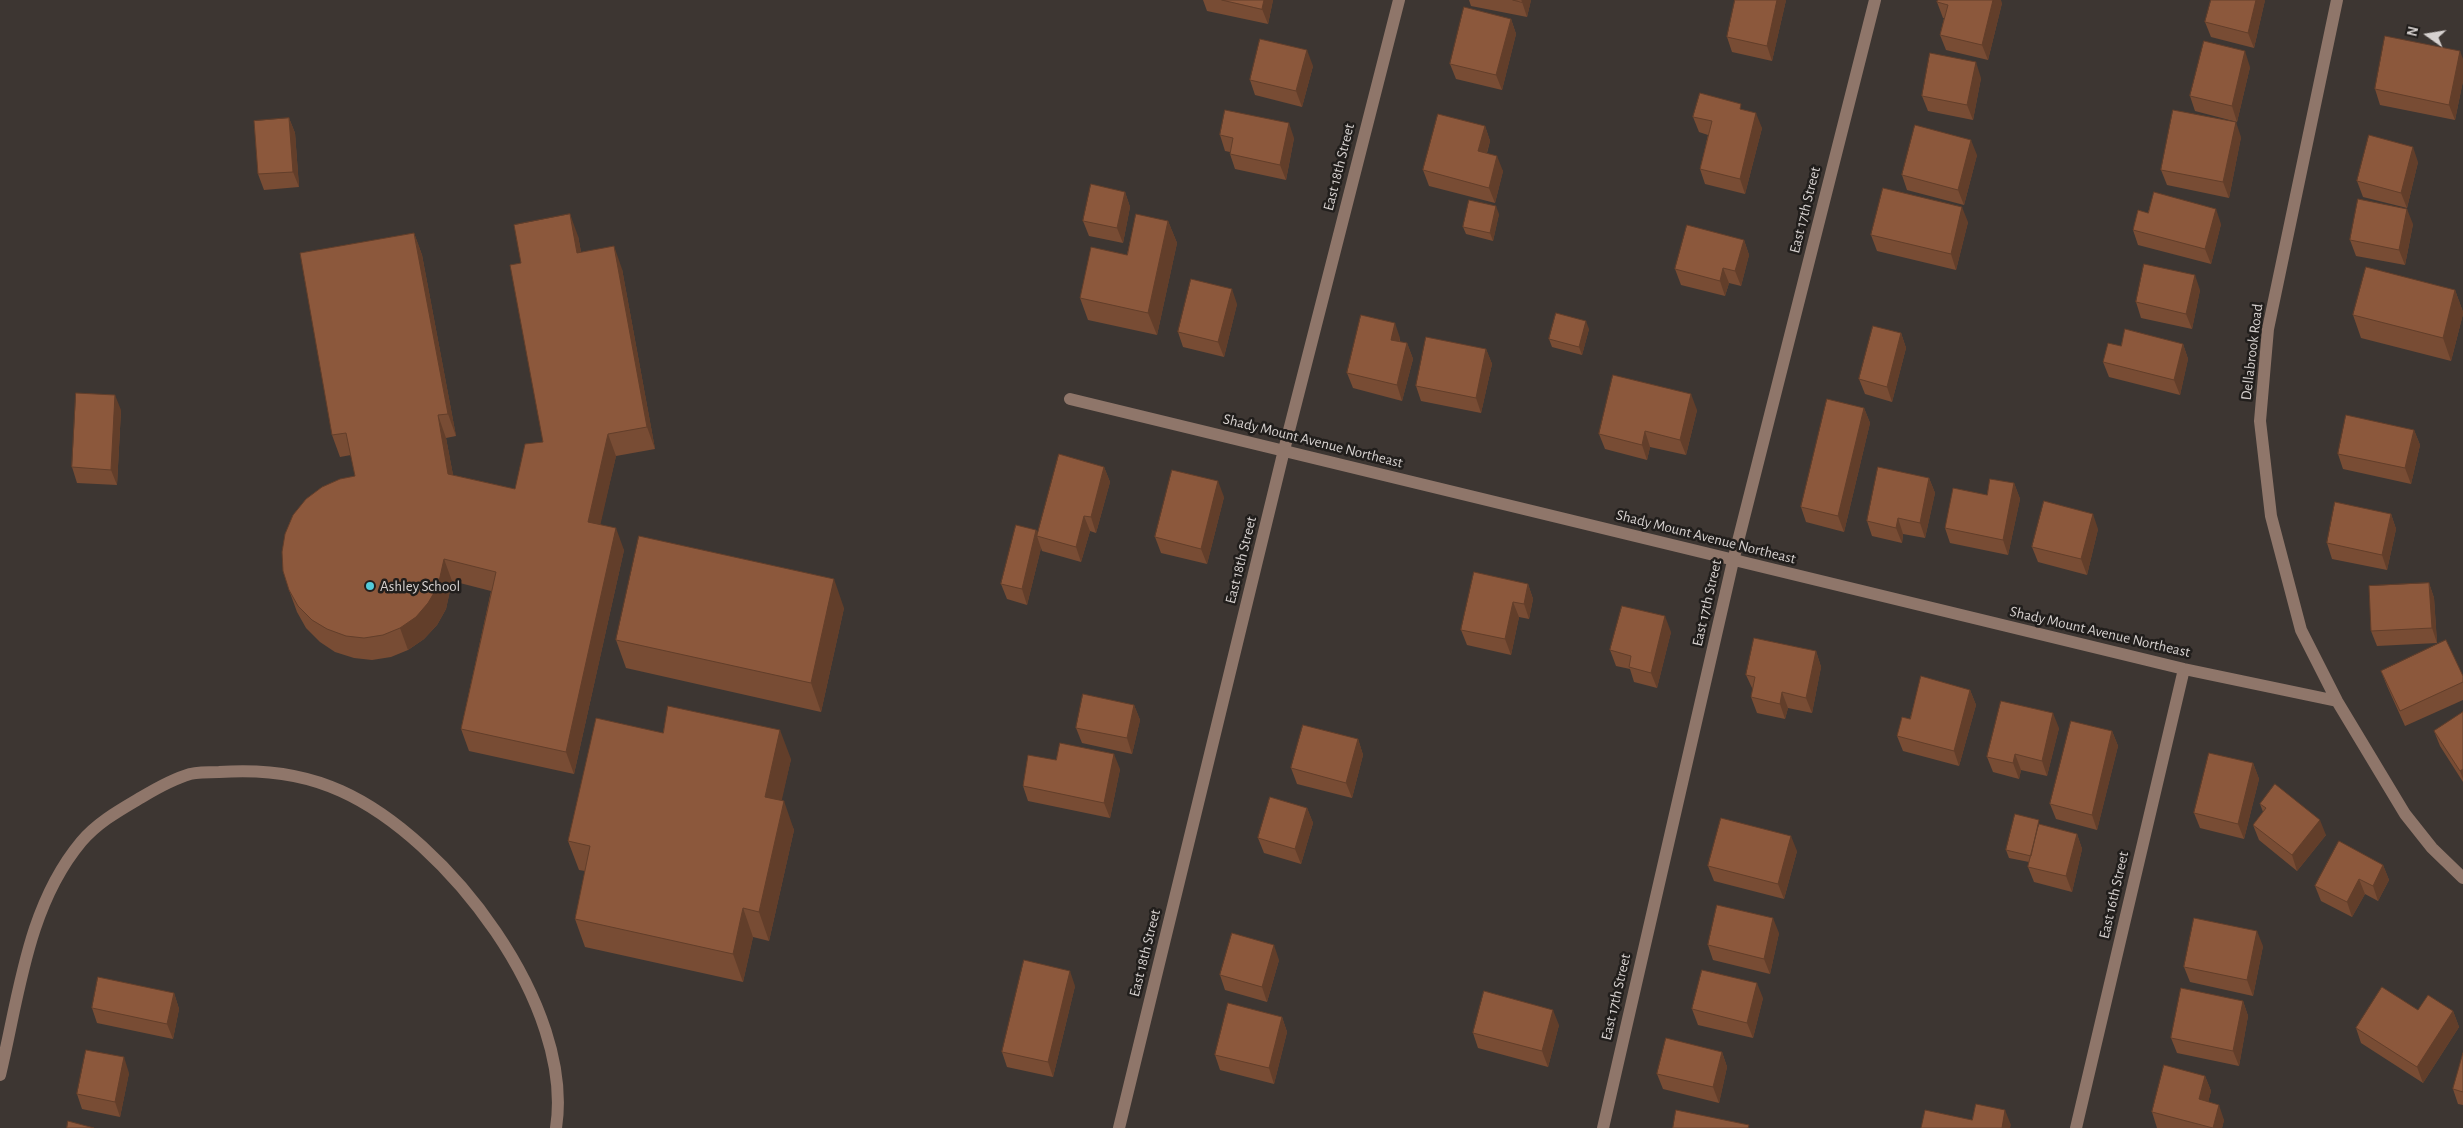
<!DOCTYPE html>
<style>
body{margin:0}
#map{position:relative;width:2463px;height:1128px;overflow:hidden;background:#3d3632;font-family:"Alegreya Sans",sans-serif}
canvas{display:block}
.north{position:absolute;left:2403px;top:10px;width:50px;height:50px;-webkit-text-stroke:4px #211e1c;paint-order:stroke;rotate:283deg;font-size:14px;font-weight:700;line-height:20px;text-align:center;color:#d7d2d0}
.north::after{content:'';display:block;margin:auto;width:18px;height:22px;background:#d7d2d0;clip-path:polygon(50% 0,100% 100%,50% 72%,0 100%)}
</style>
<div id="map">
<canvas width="2463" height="1128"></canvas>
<div class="north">N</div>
</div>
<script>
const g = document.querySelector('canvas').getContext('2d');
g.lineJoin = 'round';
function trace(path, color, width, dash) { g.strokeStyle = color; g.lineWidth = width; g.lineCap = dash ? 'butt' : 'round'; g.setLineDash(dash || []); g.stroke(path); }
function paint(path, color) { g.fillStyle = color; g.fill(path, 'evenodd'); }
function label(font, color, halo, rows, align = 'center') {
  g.font = font + ' "Alegreya Sans",sans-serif'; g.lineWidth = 5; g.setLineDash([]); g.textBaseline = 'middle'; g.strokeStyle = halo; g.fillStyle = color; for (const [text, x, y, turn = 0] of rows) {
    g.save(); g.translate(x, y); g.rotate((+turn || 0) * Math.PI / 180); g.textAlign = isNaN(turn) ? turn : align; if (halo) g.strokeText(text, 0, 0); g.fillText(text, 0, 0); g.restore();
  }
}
trace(new Path2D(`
 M2337 0 2268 329 2260 421 2271 516 2301 630 2337 701 2405 814 2432 848 2463 878
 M1070 399 2184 669 2337 701
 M0 1075C19 996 27 907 81 842 98 822 120 810 142 797 157 788 173 779 190 774 199 772 210 772 219 772 261 769 302 773 341 791 448 839 575 1006 556 1128
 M1119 1128 1284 450 1399 0
 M1603 1128 1733 561 1875 0
 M2076 1128 2184 669`), '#8f766a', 12);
paint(new Path2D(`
 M1203 0H1273L1268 24 1207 11Z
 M1469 0H1531L1527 17 1471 6Z
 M1786 0 1772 61 1732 52 1727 37Z
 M2265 0 2254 48 2211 37 2205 22Z
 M1937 2 2002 3 1988 60 1946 50 1940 35 1944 18H1943Z
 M1511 19 1516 34 1502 90 1456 79 1450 64Z
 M2463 59V81L2455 120 2380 105 2375 89Z
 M1313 66 1302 107 1255 95 1250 80Z
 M2250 67 2237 122 2195 111 2190 96Z
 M1981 78 1973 120 1928 111 1922 96Z
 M1743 110 1762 128 1745 194 1705 184 1700 169 1708 135 1699 132 1693 117Z
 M289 118 295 133 299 187 264 190 258 174Z
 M1485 126 1490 141 1487 153 1503 171 1495 203 1429 186 1423 170Z
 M1220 135 1294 138 1286 180 1235 169 1230 154V152L1225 151Z
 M2241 137 2229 198 2167 185 2161 170Z
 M1977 155 1964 205 1907 190 1902 175Z
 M2418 162 2407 208 2363 197 2357 181Z
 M1125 192 1130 207 1123 243 1089 236 1083 221Z
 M2148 213 2221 224 2211 264 2138 245 2133 230Z
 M1499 214 1493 241 1466 234 1463 227Z
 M1168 221 1177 243 1157 335 1088 320 1080 298 1127 255Z
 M1968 222 1956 270 1877 251 1871 235Z
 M2413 224 2405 265 2356 256 2350 240Z
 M414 233 422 255 456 436 446 438 453 475 515 489 543 442 521 263 578 236 581 252 622 269 655 449 616 456 600 524 624 550 574 774 469 751 461 729 491 591 452 581 446 609 437 625 424 639 408 650 391 657 372 660 354 658 335 652 320 642 306 628 297 612 289 590 355 476 351 455 340 457 332 435Z
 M1744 240 1749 255 1741 286 1729 283 1725 296 1681 285 1675 269Z
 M2200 290 2192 329 2141 318 2136 302Z
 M2455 290 2463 312V314L2451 361 2361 338 2353 315Z
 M1237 304 1224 357 1183 347 1178 332Z
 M1589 329 1582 355 1552 347 1549 339Z
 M1901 333 1906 348 1892 402 1865 394 1859 379Z
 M1400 338V342L1407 343 1413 359 1402 401 1353 388 1347 373Z
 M2183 344 2188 359 2180 395 2109 377 2103 362Z
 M1486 349 1492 364 1481 413 1421 401 1416 386Z
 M1864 408 1870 423 1844 532 1806 522 1801 507Z
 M121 410 117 485 77 483 72 467Z
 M1697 410 1686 455 1650 447 1647 460 1605 449 1599 434Z
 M2414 430 2420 445 2411 484 2343 469 2338 454Z
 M1104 467 1110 482 1096 533 1090 531 1081 562 1042 551 1041 548 1027 605 1007 599 1001 584 1036 530 1038 533Z
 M1929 478 1935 493 1925 538 1903 534 1902 543 1872 536 1867 521Z
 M2014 483 2020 499 2008 555 1950 543 1945 528 1987 495Z
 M1224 497 1207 564 1161 553 1155 537Z
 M2391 514 2396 529 2387 570 2332 559 2327 543Z
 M2098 529 2087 575 2038 562 2032 547Z
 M2429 583 2434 598 2437 643 2377 646 2371 631Z
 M1528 584 1533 599 1529 619 1519 617 1511 655 1467 645 1461 630Z
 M844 608 821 712 626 668 616 640Z
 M1671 632 1657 688 1634 682 1630 669 1616 666 1610 650Z
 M1816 651 1821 667 1812 713 1788 708 1785 719 1757 713 1751 697 1753 690 1746 675Z
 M2381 671 2463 676V700L2405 726 2387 686Z
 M1970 690 1976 705 1959 766 1903 751 1897 736 1910 719Z
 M1134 705 1140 720 1132 754 1082 743 1076 728Z
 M2463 712V782L2440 746 2434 731Z
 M2059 728 2047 776 2021 770 2019 779 1993 772 1987 757Z
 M2112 731 2118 746 2097 830 2056 819 2050 804Z
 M663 733 791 759 781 801 794 830 769 941 753 937 743 982 585 947 575 919 585 871 579 870 568 841Z
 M1358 739 1363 755 1352 798 1297 784 1291 768Z
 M1056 760 1120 769 1110 818 1028 801 1023 786Z
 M2253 763 2259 779 2244 839 2200 828 2194 813Z
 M2260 804 2326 835 2297 871 2259 840 2253 825 2263 812Z
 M1307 808 1313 823 1301 864 1264 853 1258 838Z
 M2041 825 2077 834 2082 849 2072 892 2034 882 2028 867 2029 862 2009 858 2006 850Z
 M1797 851 1784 899 1714 881 1708 866Z
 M2383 865 2389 880 2378 901 2365 894 2352 917 2321 901 2315 886Z
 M1779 933 1770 974 1713 960 1708 945Z
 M2263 946 2253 996 2190 982 2184 967Z
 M1279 960 1267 1002 1225 990 1220 975Z
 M1075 986 1053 1077 1007 1067 1002 1052Z
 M174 993 179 1009 173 1039 97 1023 92 1008Z
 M1763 998 1753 1038 1698 1025 1692 1009Z
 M2243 1001 2248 1016 2239 1066 2177 1053 2171 1038Z
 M2418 1010 2453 1011 2459 1027 2423 1083 2361 1043 2356 1028Z
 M1282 1017 1287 1032 1274 1084 1220 1070 1215 1055Z
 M1559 1025 1548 1067 1478 1048 1473 1033Z
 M1722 1052 1727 1067 1719 1103 1663 1089 1657 1074Z
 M2463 1053V1105L2458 1104 2453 1089Z
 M129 1073 120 1117 82 1109 77 1094Z
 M2205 1076 2211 1091 2208 1102 2224 1120 2222 1128H2157L2152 1112Z`), '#784c34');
paint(new Path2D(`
 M1264 0H1273L1268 24 1262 9Z
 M1522 0H1531L1527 17 1522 2Z
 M1777 0H1786L1772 61 1767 46Z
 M1993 0H2001L2002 3 1988 60 1982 45Z
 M2256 0H2265L2254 48 2248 33Z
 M1511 19 1516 34 1502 90 1496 75Z
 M1307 50 1313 66 1302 107 1296 91Z
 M2245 51 2250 67 2237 122 2232 106Z
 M2460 51 2463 59V81L2455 120 2449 105Z
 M1976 62 1981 78 1973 120 1967 105Z
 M1756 113 1762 128 1745 194 1740 179Z
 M289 118 295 133 299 187 293 172Z
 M2236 122 2241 137 2229 198 2223 182Z
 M1289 123 1294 138 1286 180 1280 165Z
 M1485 126 1490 141 1483 166 1478 151Z
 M1971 140 1977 155 1964 205 1958 190Z
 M2413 147 2418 162 2407 208 2401 193Z
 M1497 156 1503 171 1495 203 1489 188Z
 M1125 192 1130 207 1123 243 1117 228Z
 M1496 206 1499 214 1493 241 1490 233Z
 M1962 207 1968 222 1956 270 1951 254Z
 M2216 209 2221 224 2211 264 2205 249Z
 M2407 209 2413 224 2405 265 2399 250Z
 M570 214 578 236 585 275 577 253Z
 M1168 221 1177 243 1157 335 1148 313Z
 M414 233 422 255 456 436 448 414Z
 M1744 240 1749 255 1741 286 1735 271Z
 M614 246 622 269 655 449 647 427Z
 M1723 268 1729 283 1725 296 1720 281Z
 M2195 275 2200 290 2192 329 2186 314Z
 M1232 289 1237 304 1224 357 1218 342Z
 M2455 290 2463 312V314L2451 361 2443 338Z
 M1586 321 1589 329 1582 355 1579 347Z
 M1395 323 1400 338 1397 355 1391 340Z
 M1901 333 1906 348 1892 402 1887 387Z
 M1407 343 1413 359 1402 401 1397 385Z
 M2183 344 2188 359 2180 395 2174 380Z
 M1486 349 1492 364 1481 413 1476 398Z
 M1691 394 1697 410 1686 455 1680 440Z
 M115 395 121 410 117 485 111 470Z
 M1864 408 1870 423 1844 532 1838 516Z
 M438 415 446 438 457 496 448 474Z
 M2414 430 2420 445 2411 484 2405 468Z
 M1645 431 1650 447 1647 460 1642 445Z
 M608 434 616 456 596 544 588 522Z
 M1104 467 1110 482 1096 533 1091 517Z
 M1929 478 1935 493 1925 538 1920 523Z
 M1218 481 1224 497 1207 564 1201 549Z
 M2014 483 2020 499 2008 555 2003 540Z
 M2093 514 2098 529 2087 575 2081 559Z
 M2391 514 2396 529 2387 570 2382 555Z
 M1084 516 1090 531 1081 562 1076 547Z
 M1898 518 1903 534 1902 543 1896 528Z
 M616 528 624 550 574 774 566 752Z
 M1036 530 1039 537 1037 536 1041 548 1027 605 1022 589Z
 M444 559 452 581 446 609 437 625 424 639 408 650 400 628Z
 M834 579 844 608 821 712 811 683Z
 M2429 583 2434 598 2437 643 2432 628Z
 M1528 584 1533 599 1529 619 1524 604Z
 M1513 602 1519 617 1511 655 1505 639Z
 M1665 616 1671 632 1657 688 1651 673Z
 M1816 651 1821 667 1812 713 1806 698Z
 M1970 690 1976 705 1959 766 1954 751Z
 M1782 692 1788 708 1785 719 1780 704Z
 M1134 705 1140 720 1132 754 1127 738Z
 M2053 713 2059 728 2047 776 2042 761Z
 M780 730 791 759 776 826 765 797Z
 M2112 731 2118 746 2097 830 2092 815Z
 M1358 739 1363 755 1352 798 1346 783Z
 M1114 754 1120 769 1110 818 1104 803Z
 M2015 754 2021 770 2019 779 2013 763Z
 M2253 763 2259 779 2244 839 2238 824Z
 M2463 769V779L2460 771Z
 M784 801 794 830 769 941 759 912Z
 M1307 808 1313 823 1301 864 1295 849Z
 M2320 820 2326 835 2297 871 2292 855Z
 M2077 834 2082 849 2072 892 2066 876Z
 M1791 836 1797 851 1784 899 1778 884Z
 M2383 865 2389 880 2378 901 2373 886Z
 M2359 879 2365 894 2352 917 2347 902Z
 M743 908 753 937 743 982 733 954Z
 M1773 918 1779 933 1770 974 1764 959Z
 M2257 931 2263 946 2253 996 2247 980Z
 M1274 945 1279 960 1267 1002 1262 987Z
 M1070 971 1075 986 1053 1077 1048 1062Z
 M1757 983 1763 998 1753 1038 1747 1023Z
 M174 993 179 1009 173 1039 167 1024Z
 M2243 1001 2248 1016 2239 1066 2233 1051Z
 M1553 1010 1559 1025 1548 1067 1542 1051Z
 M2453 1011 2459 1027 2423 1083 2417 1067Z
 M1282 1017 1287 1032 1274 1084 1269 1068Z
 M1722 1052 1727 1067 1719 1103 1713 1087Z
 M124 1057 129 1073 120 1117 115 1102Z
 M2205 1076 2211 1091 2205 1115 2199 1099Z
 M2219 1105 2224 1120 2222 1128H2213Z
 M2005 1110 2011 1125 2010 1128H2002Z`), '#623e2a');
const building = new Path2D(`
 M1222 0H1264L1262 9Z
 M1513 0H1522V2Z
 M1735 0H1777L1767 46 1727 37Z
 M1938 0H1993L1982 45 1940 35 1948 5 1937 2Z
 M2211 0H2256L2248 33 2205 22Z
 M1464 7 1511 19 1496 75 1450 64Z
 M2385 36 2460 51 2449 105 2375 89Z
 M1260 39 1307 50 1296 91 1250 80Z
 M2204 41 2245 51 2232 106 2190 96Z
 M1930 53 1976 62 1967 105 1922 96Z
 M1700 93 1741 104 1740 109 1756 113 1740 179 1700 169 1712 121 1693 117Z
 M1225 110 1289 123 1280 165 1230 154 1233 138 1220 135Z
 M2173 110 2236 122 2223 182 2161 170Z
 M1438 114 1485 126 1478 151 1497 156 1489 188 1423 170Z
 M289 118 293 172 258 174 254 121Z
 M1915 125 1971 140 1958 190 1902 175Z
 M2369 135 2413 147 2401 193 2357 181Z
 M1091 184 1125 192 1117 228 1083 221Z
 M1883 188 1962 207 1951 254 1871 235Z
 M2154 192 2216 209 2205 249 2133 230 2138 210 2148 213Z
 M2358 199 2407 209 2399 250 2350 240Z
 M1469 200 1496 206 1490 233 1463 227Z
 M570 214 577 253 614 246 647 427 608 434 588 522 616 528 566 752 461 729 496 572 444 559 438 586 428 603 416 617 400 628 383 635 364 638 346 636 327 629 312 620 298 606 289 590 283 571 282 552 285 534 293 515 306 499 322 487 340 479 355 476 346 433 332 435 300 253 414 233 448 414 438 415 448 474 515 489 525 444 543 442 510 265 521 263 514 225Z
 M1136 214 1168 221 1148 313 1080 298 1091 247 1127 255Z
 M1687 225 1744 240 1735 271 1723 268 1720 281 1675 269Z
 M2144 264 2195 275 2186 314 2136 302Z
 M2366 267 2455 290 2443 338 2353 315Z
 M1191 279 1232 289 1218 342 1178 332Z
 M1556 313 1586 321 1579 347 1549 339Z
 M1361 315 1395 323 1391 340 1407 343 1397 385 1347 373Z
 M1873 326 1901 333 1887 387 1859 379Z
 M2125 329 2183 344 2174 380 2103 362 2108 343 2121 346Z
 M1426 337 1486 349 1476 398 1416 386Z
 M1613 375 1691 394 1680 440 1645 431 1642 445 1599 434Z
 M76 393 115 395 111 470 72 467Z
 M1827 399 1864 408 1838 516 1801 507Z
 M2346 415 2414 430 2405 468 2338 454Z
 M1059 454 1104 467 1091 517 1084 516 1076 547 1037 536Z
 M1878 467 1929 478 1920 523 1898 518 1896 528 1867 521Z
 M1172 470 1218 481 1201 549 1155 537Z
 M1990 479 2014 483 2003 540 1945 528 1953 488 1987 495Z
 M2044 501 2093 514 2081 559 2032 547Z
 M2335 502 2391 514 2382 555 2327 543Z
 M1016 525 1036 530 1022 589 1001 584Z
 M639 536 834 579 811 683 616 640Z
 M1474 572 1528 584 1524 604 1513 602 1505 639 1461 630Z
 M2429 583 2432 628 2371 631 2369 586Z
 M1622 606 1665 616 1651 673 1629 667 1631 656 1610 650Z
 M1754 638 1816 651 1806 698 1782 692 1780 704 1751 697 1755 677 1746 675Z
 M2446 640 2463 676V682L2400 711 2381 671Z
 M1921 676 1970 690 1954 751 1897 736 1902 717 1910 719Z
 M1083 694 1134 705 1127 738 1076 728Z
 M2001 701 2053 713 2042 761 2015 754 2013 763 1987 757Z
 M668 706 780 730 765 797 784 801 759 912 743 908 733 954 575 919 590 846 568 841 596 718 663 733Z
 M2463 712V769L2460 771 2434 731Z
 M2071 721 2112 731 2092 815 2050 804Z
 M1303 725 1358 739 1346 783 1291 768Z
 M1060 743 1114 754 1104 803 1023 786 1028 755 1056 760Z
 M2209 753 2253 763 2238 824 2194 813Z
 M2275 784 2320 820 2292 855 2253 825 2266 808 2260 804Z
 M1270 797 1307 808 1295 849 1258 838Z
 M2015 814 2039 820 2031 856 2006 850Z
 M1721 818 1791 836 1778 884 1708 866Z
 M2039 824 2077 834 2066 876 2028 867Z
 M2339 841 2383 865 2373 886 2359 879 2347 902 2315 886Z
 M1717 905 1773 918 1764 959 1708 945Z
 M2194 918 2257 931 2247 980 2184 967Z
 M1232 933 1274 945 1262 987 1220 975Z
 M1024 960 1070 971 1048 1062 1002 1052Z
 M1702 970 1757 983 1747 1023 1692 1009Z
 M98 977 174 993 167 1024 92 1008Z
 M2382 987 2418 1010 2428 995 2453 1011 2417 1067 2356 1028Z
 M2181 988 2243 1001 2233 1051 2171 1038Z
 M1484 991 1553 1010 1542 1051 1473 1033Z
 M1228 1003 1282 1017 1269 1068 1215 1055Z
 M1666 1038 1722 1052 1713 1087 1657 1074Z
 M86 1050 124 1057 115 1102 77 1094Z
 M2463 1053V1092L2453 1089Z
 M2164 1065 2205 1076 2199 1099 2219 1105 2213 1128 2152 1112Z
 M1976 1104 2005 1110 2002 1128H1921L1925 1110 1972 1120Z
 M1676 1110 1749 1125 1748 1128H1673Z
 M68 1121 94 1128H67Z`);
paint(building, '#8c583c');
trace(building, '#623e2a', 1);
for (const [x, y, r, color] of [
 [370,586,5,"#53cbda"]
]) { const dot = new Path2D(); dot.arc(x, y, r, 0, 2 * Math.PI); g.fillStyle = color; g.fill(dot); trace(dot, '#211e1c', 2); }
label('15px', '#d7d2d0', '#211e1c', [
 ["East 18th Street",1339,167,-76],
 ["East 17th Street",1805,210,-76],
 ["Dellabrook Road",2252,352,-83],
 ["Shady Mount Avenue Northeast",1313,441,14],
 ["Shady Mount Avenue Northeast",1706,537,14],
 ["East 18th Street",1241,560,-76],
 ["East 17th Street",1707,603,-77],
 ["Shady Mount Avenue Northeast",2100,632,13],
 ["East 16th Street",2114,895,-77],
 ["East 18th Street",1145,953,-76],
 ["East 17th Street",1616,997,-77]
]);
label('15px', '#d7d2d0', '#211e1c', [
 ["Ashley School",380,586]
], 'left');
</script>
